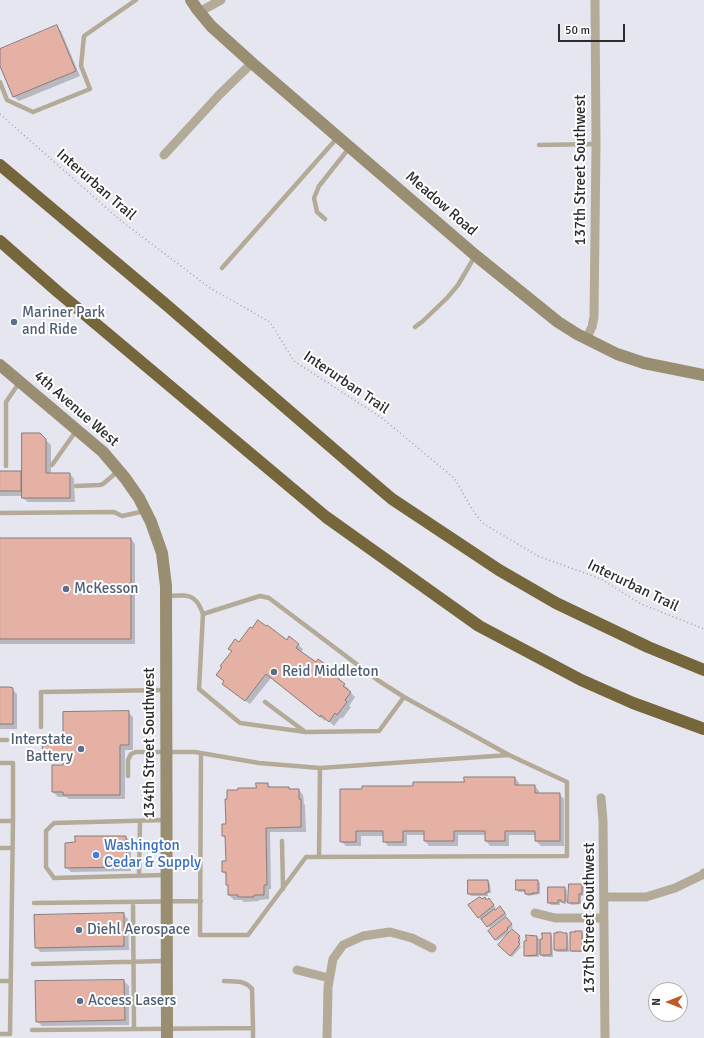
<!DOCTYPE html>
<style>
body{margin:0}
#map{position:relative;width:704px;height:1038px;overflow:hidden;background:#e6e6f0;font-family:Signika,sans-serif}
canvas{display:block}
.north{position:absolute;left:648px;top:982px;width:40px;height:40px;box-sizing:border-box;background:#fff;border:1px solid #ababac;border-radius:50%;rotate:270deg;font-size:11px;font-weight:700;line-height:16px;text-align:center;color:#2c2c30}
.north::after{content:'';display:block;margin:auto;width:14px;height:18px;background:#bf5a28;clip-path:polygon(50% 0,100% 100%,50% 72%,0 100%)}
.scale{position:absolute;left:558px;top:24px;width:67px;height:18px;box-sizing:border-box;border:2px solid #2c2c30;border-top:0;padding-left:5px;font-size:12px;line-height:14px;white-space:nowrap;color:#2c2c30;-webkit-text-stroke:3px #fff;paint-order:stroke}
</style>
<div id="map">
<canvas width="704" height="1038"></canvas>
<div class="north">N</div>
<div class="scale">50 m</div>
</div>
<script>
const g = document.querySelector('canvas').getContext('2d');
g.lineJoin = 'round';
function paint(path, color) { g.fillStyle = color; g.fill(path, 'evenodd'); }
function trace(path, color, width, dash) { g.strokeStyle = color; g.lineWidth = width; g.lineCap = dash ? 'butt' : 'round'; g.setLineDash(dash || []); g.stroke(path); }
function label(font, color, halo, rows, align = 'center') {
  g.font = font + ' Signika,sans-serif'; g.lineWidth = 4; g.setLineDash([]); g.textBaseline = 'middle'; g.strokeStyle = halo; g.fillStyle = color; for (const [text, x, y, turn = 0] of rows) {
    g.save(); g.translate(x, y); g.rotate((+turn || 0) * Math.PI / 180); g.textAlign = isNaN(turn) ? turn : align; if (halo) g.strokeText(text, 0, 0); g.fillText(text, 0, 0); g.restore();
  }
}
paint(new Path2D(`
 M56 27 61 31 80 76 19 101 14 97 0 64V50Z
 M39 434 51 445V474H70L74 479 75 502H28L23 498V496H0V472H23Z
 M0 539H131L135 544V644H0Z
 M287 641 298 645 303 649 301 652 316 664 327 667 332 671 330 674 344 685 349 689 348 690 355 697 349 706 351 707 342 719 341 717 334 726 327 719 325 721 271 678 250 704 228 688 225 682 217 675 239 643Z
 M0 688 12 689 17 694V729H0Z
 M128 712 133 717V750H125V799H69L66 797H58L53 792 64 766V758H48L44 753 64 746Z
 M515 778 519 783V786H535L539 791V794H559L564 799V846H541L536 841V835H509V846H490L486 841V835H458V846H429L425 841V835H407V846H388L384 841V836H361V846H346L341 841 414 787Z
 M267 784 272 788H289L291 790H299L303 795 304 804 305 805 306 832H270L271 889H269V899L259 900V901L244 902 242 900H234L229 895V887L227 885V876L223 872 227 862 226 839 223 835 227 825 257 789Z
 M126 837 131 842V871L71 872 66 867Z
 M488 881 490 884 491 893H488V896H471L469 894Z
 M538 881 540 883V894L528 896 526 894V892H519L517 890Z
 M582 885 584 887 583 896H581V904L572 905 569 903Z
 M549 888H565L567 891V902H566V904H564L562 902H560V905H551L549 903Z
 M482 900 491 901 496 908 493 910 495 911 502 909 507 915 490 928 482 919 481 920 479 918 470 906Z
 M123 914 128 919 129 950 40 952 36 947Z
 M508 921 513 927 508 930 510 932 497 941 495 939Z
 M512 931 521 938 519 941 521 942 519 945 521 947 512 957 499 945Z
 M581 932 583 934V952H573L571 950Z
 M550 934 552 936 553 957H543L539 953V957H527L525 955 528 942 527 936 537 937 539 939V940H543Z
 M555 934H566L568 936 569 952H557L555 950Z
 M124 981 129 986V1025L42 1026 37 1021Z`), '#0003');
const building = new Path2D(`
 M57 25 76 71 13 97 0 66V49Z
 M22 433H40L46 439V473H70V498H22Z
 M0 471H21V491H0Z
 M0 538H131V639H0Z
 M258 620 266 626 267 625 287 640 289 636 299 644 296 648 316 662 318 659 328 666 326 669 345 684 343 686 351 692 345 700 347 702 337 715 335 713 329 722 321 715 320 717 266 674 245 701 222 684 224 681 216 675 222 667 220 666 232 651 228 649 235 639 239 642 250 627 252 628Z
 M0 687H9L13 688V724H0Z
 M129 711V745H120V795H63V792H52V765H63V753H43L42 745H63V712Z
 M464 777H515V785H535V793H560V841H535V831H505V841H485V831H454V841H424V831H403V842H383V831H356V842H340V789H362V786H413V782H464Z
 M256 783H268V787H289V789H299V799H301V827L266 828 267 885H264V895H254V897H238V895H228V885H226V872H222V861H226L225 836H222V824H226L225 799H227V790H238V788H256Z
 M75 836H126L127 867 65 868V843L75 842Z
 M468 880H488L489 892H486V894H468Z
 M516 880H538V893H532L533 894H525V890H516Z
 M569 884H582V894H579V903H568Z
 M548 887H565V902H561V900H558V903H548Z
 M480 897 482 899 485 897 486 900 489 898 494 905 478 918 468 905Z
 M500 906 505 913 487 927 481 919 494 909 495 910Z
 M124 913V946L35 948 34 915Z
 M506 917 512 924 507 928 508 929 495 940 488 931Z
 M512 929 520 936 518 938 520 940 518 942 520 944 510 956 498 945Z
 M575 931H582V951H570V932H575Z
 M557 932H562L563 933H567V950H554V933H557Z
 M542 933H551V955H540V939H542Z
 M526 935 537 936V955L524 956V941H526Z
 M124 980 125 1020 36 1022 35 981Z`);
paint(building, '#e4b1a4');
trace(building, '#877d7a', 1);
trace(new Path2D(`
 M0 114 120 220 210 288 270 322 294 361 382 418 454 478C464 493 471 511 484 524L538 556 601 579 641 604 704 629`), '#a2a2a9', 1.5, [1, 3]);
trace(new Path2D(`
 M0 82 7 100 33 112 90 89 81 66 84 36 136 0
 M539 145 596 144
 M325 219 317 212 314 198 319 186 350 147
 M222 268 338 137
 M415 327 423 321 447 298 458 285 475 256
 M52 465 76 431
 M6 466V402L19 383
 M76 486 100 485 103 484 117 472
 M0 513 114 512 122 516 145 511
 M166 596C175 596 188 593 195 600 199 603 201 609 203 614
 M265 702 304 731
 M41 727V692L165 690
 M0 740H7
 M201 753 200 935H248L306 857 567 856V782L509 755
 M0 763H13V821H0
 M128 776V760L131 754 136 752H195L259 763 320 768 509 755 404 697 379 681 269 598 260 596 203 614 199 689 240 723 306 732 379 731 404 697
 M165 820 54 823 46 831V867L54 878 165 875
 M282 841 283 889
 M0 848H13
 M319 857 320 768
 M139 876 140 821
 M133 902 134 1029
 M34 903 201 901
 M33 964 165 961
 M0 981H11
 M224 981C236 982 245 980 252 989L253 1028
 M32 1030 253 1028V1038
 M0 1034H10L13 821`), '#b3ab98', 4.5);
trace(new Path2D(`
 M199 12 221 0
 M164 155 220 94 252 63
 M586 339 592 327 594 317 596 144 595 0
 M601 798 603 821 605 1038
 M604 897H646L675 888 702 875 704 873
 M535 913 555 918H604
 M297 970 329 978
 M327 1038 328 987 333 959 343 945 363 936 390 932 412 938 432 948`), '#b3ab98', 9);
trace(new Path2D(`
 M191 0 197 9 211 26 252 63 475 255 558 322 577 334 617 354 644 363 704 375
 M0 365 103 452 125 478 139 498 151 522 162 553 166 586 167 1038`), '#998e71', 12);
trace(new Path2D(`
 M0 165 163 302 352 465 392 499 499 570 556 603 648 647 704 670
 M0 241 58 292 326 517 479 626 581 680 633 703 704 729`), '#76663c', 12);
for (const [x, y, r, color] of [
 [14,322,4,"#5c6f8a"],
 [66,589,4,"#5c6f8a"],
 [274,672,4,"#5c6f8a"],
 [81,749,4,"#5c6f8a"],
 [96,855,4,"#3f7fe0"],
 [79,930,4,"#5c6f8a"],
 [80,1001,4,"#5c6f8a"]
]) { const dot = new Path2D(); dot.arc(x, y, r, 0, 2 * Math.PI); g.fillStyle = color; g.fill(dot); trace(dot, '#fff', 1.5); }
label('15px', '#2c2c30', '#fff', [
 ["137th Street Southwest",581,170,-90],
 ["Interurban Trail",96,185,41],
 ["Meadow Road",441,204,41],
 ["Interurban Trail",346,383,34],
 ["4th Avenue West",76,409,41],
 ["Interurban Trail",633,586,26],
 ["134th Street Southwest",150,743,-90],
 ["137th Street Southwest",590,918,-90]
]);
label('15px', '#4e5e75', '#fff', [
 ["Mariner Park",22,313],
 ["and Ride",22,330],
 ["McKesson",74,589],
 ["Reid Middleton",282,672],
 ["Interstate",73,740,"right"],
 ["Battery",73,757,"right"],
 ["Diehl Aerospace",87,930],
 ["Access Lasers",88,1001]
], 'left');
label('15px', '#366cbe', '#fff', [
 ["Washington",104,846],
 ["Cedar & Supply",104,863]
], 'left');
</script>
